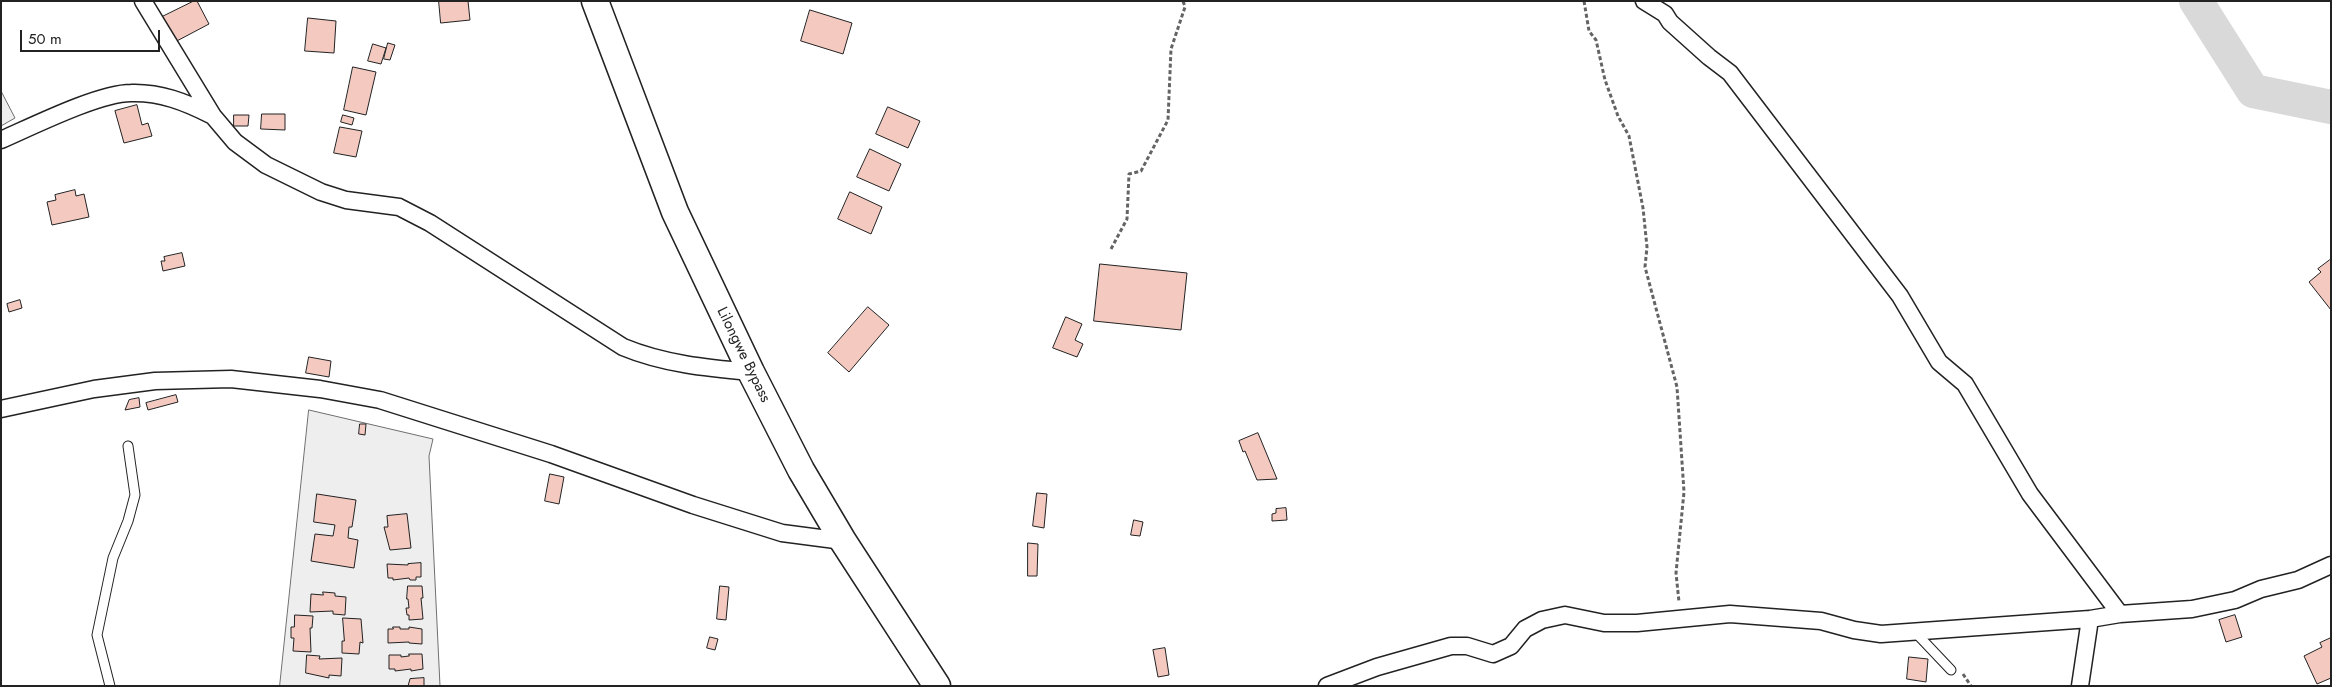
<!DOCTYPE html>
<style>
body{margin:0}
#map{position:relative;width:2332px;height:687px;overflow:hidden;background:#fff;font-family:Jost,sans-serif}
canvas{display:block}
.frame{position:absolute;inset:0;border:2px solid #222;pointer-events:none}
.scale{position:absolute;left:20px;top:30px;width:140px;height:22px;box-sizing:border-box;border:2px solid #222;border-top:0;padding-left:6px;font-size:15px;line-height:18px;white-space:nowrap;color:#222;-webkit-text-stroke:4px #fff;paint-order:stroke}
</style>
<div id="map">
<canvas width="2332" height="687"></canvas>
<div class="frame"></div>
<div class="scale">50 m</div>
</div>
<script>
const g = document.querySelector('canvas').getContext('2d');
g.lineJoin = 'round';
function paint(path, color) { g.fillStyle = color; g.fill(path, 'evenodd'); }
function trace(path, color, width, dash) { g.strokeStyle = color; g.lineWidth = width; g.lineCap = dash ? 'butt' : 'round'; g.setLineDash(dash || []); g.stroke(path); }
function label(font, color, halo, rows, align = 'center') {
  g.font = font + ' Jost,sans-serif'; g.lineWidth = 4; g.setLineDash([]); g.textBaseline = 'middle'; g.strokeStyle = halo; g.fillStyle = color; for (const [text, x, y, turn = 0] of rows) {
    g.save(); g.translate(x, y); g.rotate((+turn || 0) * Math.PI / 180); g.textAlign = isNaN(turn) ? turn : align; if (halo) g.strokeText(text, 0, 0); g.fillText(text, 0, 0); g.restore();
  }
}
const green = new Path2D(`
 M1 91 15 118 1 126Z
 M309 410 433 439 429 456 440 686H280Z`);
paint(green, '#eee');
trace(green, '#6f6f6f', 1);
trace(new Path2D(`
 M2196 1 2253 91 2331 107`), '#d9d9d9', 34);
const building = new Path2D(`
 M194 1H197L209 24 173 43 160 18Z
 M439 1H468L470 20 441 23Z
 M810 10 852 23 843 54 801 41Z
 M308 18 336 21 334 53 305 51Z
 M388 43 395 45 390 60 384 59Z
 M373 44 386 48 381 64 368 61Z
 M353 67 376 72 366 115 344 110Z
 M137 105 142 125 148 123 152 136 124 143 115 111Z
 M888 107 920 121 908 148 876 134Z
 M262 114H285V130L261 129Z
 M234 115H249L248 126H234Z
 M343 115 354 118 352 125 341 122Z
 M340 127 362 131 356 157 334 153Z
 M870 149 901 164 889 191 857 177Z
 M75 190 76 196 84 194 89 217 52 225 47 202 56 200 55 195Z
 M850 192 882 207 871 234 838 219Z
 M182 253 185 266 163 271 161 261H165L164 257Z
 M2330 260 2331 261V310L2309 282 2321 272 2318 269Z
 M1100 264 1187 273 1181 330 1094 321Z
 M20 300 22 308 9 312 7 304Z
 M868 307 889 325 849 372 828 353Z
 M1066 317 1082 324 1075 340 1083 344 1077 357 1053 348Z
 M309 357 331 361 329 377 306 373Z
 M176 395 178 402 148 410 146 403Z
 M139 398 140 407 125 410 129 400Z
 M360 424H366L365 435 359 434Z
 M1258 433 1277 479 1257 480 1245 451 1243 452 1239 441Z
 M550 474 564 477 559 504 545 501Z
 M1037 493 1047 494 1044 528 1033 526Z
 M317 494 356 500 352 527H349L348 538 358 540 354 568 311 561 315 534 333 536 335 525 314 522Z
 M1286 508 1287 520 1272 521V514L1276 513V509Z
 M407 514 411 548 390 550 384 527H388L387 516Z
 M1134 520 1143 522 1140 536 1131 535Z
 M1028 543 1038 544 1037 576H1028Z
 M421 563V577H416V580H410L409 578 393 580V578H388L387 564 408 565V564Z
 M408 586H422L423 598H421L423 619 409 620V615H407L406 608H409L408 599H407Z
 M720 586 729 587 726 620 717 619Z
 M323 592 335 593V596L346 597 345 615 333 614V611L310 612 311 594 323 595Z
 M295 615 313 616 312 628H310L311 652 293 651 294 638H291V627H294Z
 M2235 615 2242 637 2226 642 2219 620Z
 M343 618 361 619 363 643 360 642 359 654 342 653V641H344Z
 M393 627H400V629H409V627L422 629V644L409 643V642L388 643V629H393Z
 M710 637 718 639 715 650 707 648Z
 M2331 638V678L2317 684 2304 656 2322 647 2320 643Z
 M1165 648 1169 675 1158 677 1153 650Z
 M409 654H422L423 669 411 671V669L395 671V669H389V655H401V657L409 656Z
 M307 655 320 656 319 659 342 658 341 676 329 675V678L306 673Z
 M1909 657 1928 659 1926 682 1907 679Z
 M424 678V686H408L410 679Z`);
paint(building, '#f3c9c0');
trace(building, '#222', 1);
const service = new Path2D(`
 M1915 632 1951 670
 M110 686 97 635 113 558 128 521 135 495 128 446`);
const minor = new Path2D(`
 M143 1 213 116 235 142 266 165 321 192 346 200 399 207 430 223 623 347C664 364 707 368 751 372
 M1644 1 1665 14 1670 22 1709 57 1730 73 1900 296 1939 362 1965 384 2030 494 2120 614
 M1 140C33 126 99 93 131 93 160 92 185 102 211 115
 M1 409 94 389 155 381 231 379 320 389 380 400 551 454 693 505 782 533 843 541
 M1327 686 1377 667 1451 646H1467L1493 654 1511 646 1525 629 1542 620 1565 615 1604 623H1637L1730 614 1821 621 1854 630 1881 634 2090 619 2120 614 2192 609 2235 600 2261 589 2298 580 2331 565
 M2080 686 2090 619`);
const primary = new Path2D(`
 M595 1 675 212 751 372 801 470 843 541 937 686`);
trace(service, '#222', 11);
trace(minor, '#222', 19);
trace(primary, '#222', 29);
trace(new Path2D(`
 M1584 1 1589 31 1596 40 1605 80 1618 116 1629 136 1643 208 1647 247 1645 267 1677 387 1684 492 1676 573 1679 602
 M1111 249 1127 219 1129 174 1141 171 1168 120 1171 49 1185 7 1183 1
 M1963 674 1971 686`), '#646464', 3, [4, 2.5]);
trace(service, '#fff', 9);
trace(minor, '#fff', 16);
trace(primary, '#fff', 26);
label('15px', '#222', '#fff', [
 ["Lilongwe Bypass",743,355,64]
]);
</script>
